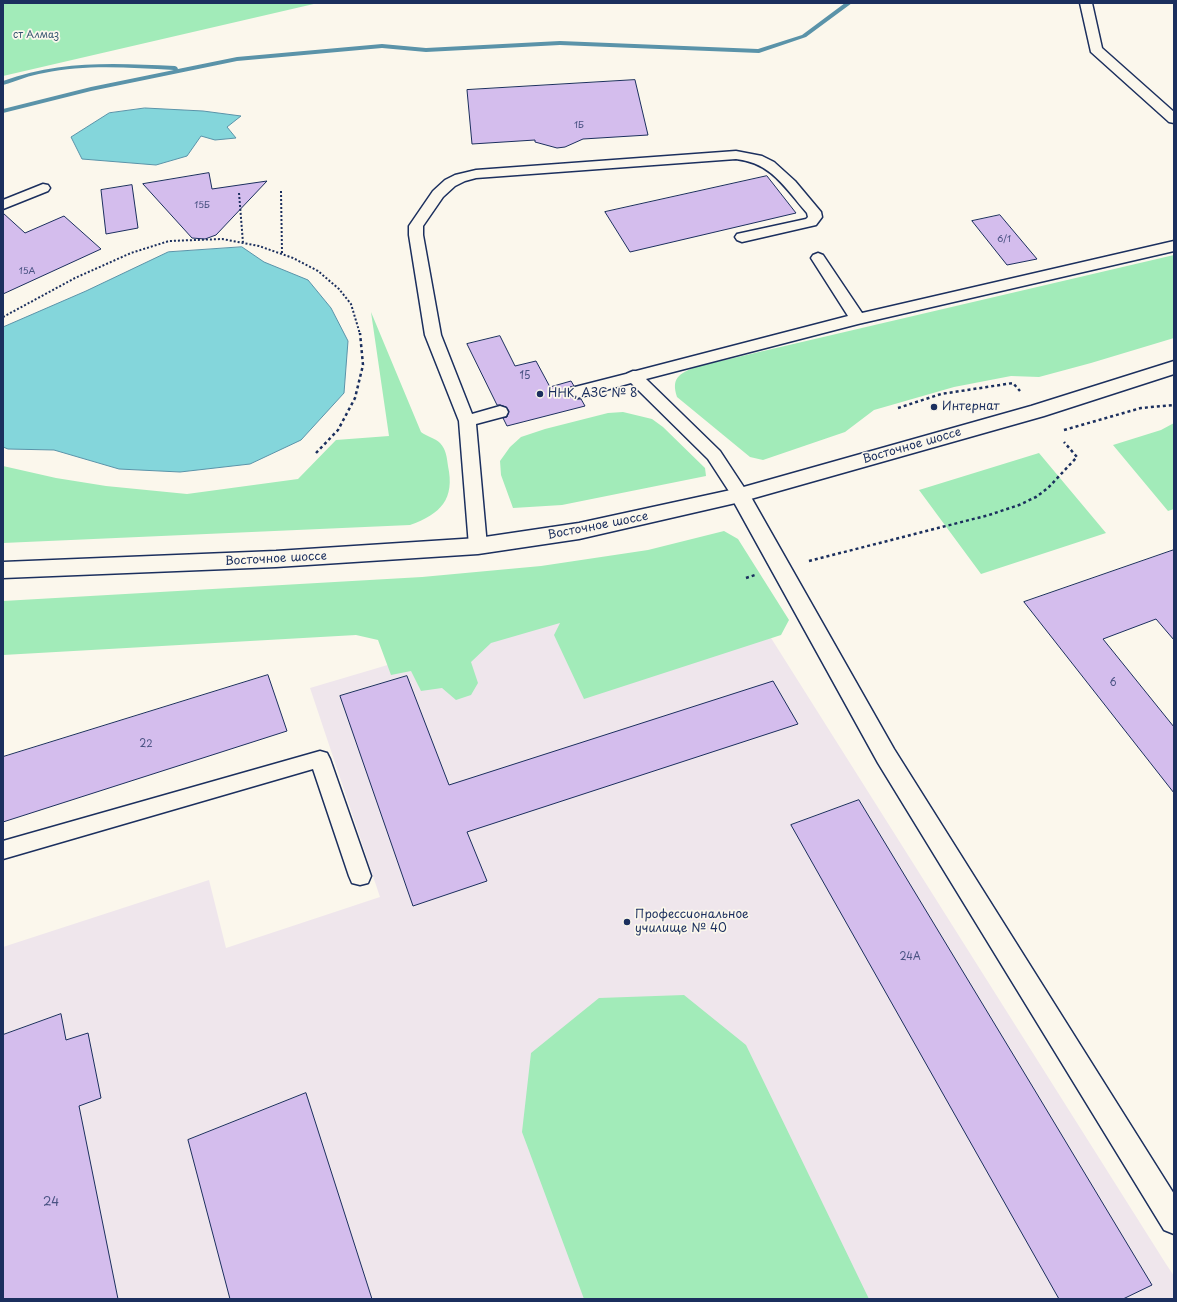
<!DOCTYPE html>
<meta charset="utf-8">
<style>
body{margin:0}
#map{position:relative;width:1177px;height:1302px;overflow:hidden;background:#fbf7ec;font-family:"Playpen Sans",sans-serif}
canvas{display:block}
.frame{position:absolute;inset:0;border:4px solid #1b2f5e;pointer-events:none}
</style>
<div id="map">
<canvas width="1177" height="1302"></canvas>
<div class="frame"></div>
</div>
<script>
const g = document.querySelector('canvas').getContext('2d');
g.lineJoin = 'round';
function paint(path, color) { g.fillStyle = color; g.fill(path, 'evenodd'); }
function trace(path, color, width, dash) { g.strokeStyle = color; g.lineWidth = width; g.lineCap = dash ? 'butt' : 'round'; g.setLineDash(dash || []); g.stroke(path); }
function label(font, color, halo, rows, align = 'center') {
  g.font = font + ' "Playpen Sans",sans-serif'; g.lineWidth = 3.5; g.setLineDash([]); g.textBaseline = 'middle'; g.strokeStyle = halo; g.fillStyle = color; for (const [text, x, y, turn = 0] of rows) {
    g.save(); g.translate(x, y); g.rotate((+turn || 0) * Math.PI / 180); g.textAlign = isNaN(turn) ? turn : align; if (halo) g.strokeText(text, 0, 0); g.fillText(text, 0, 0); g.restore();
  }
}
paint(new Path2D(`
 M725 565 1166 1264 1174 1276V1299H3V947L209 880 226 948 380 897 310 688Z`), '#efe6ec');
paint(new Path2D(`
 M3 3H318L3 76Z
 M1174 255V338L1091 363 1039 377 1011 376 954 387 874 410 845 432 763 460 750 457 677 397C671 378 679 374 695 367Z
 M371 312 421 432C426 436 435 438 440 443 446 449 447 458 448 466 455 499 441 514 410 525L3 543V466L56 478 106 486 187 494 298 479 336 440 389 436Z
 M623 412 652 419 663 427 705 468 706 476 562 505 513 508 501 475 500 461 510 447 521 437 545 429 608 413Z
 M1174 423V509L1168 511 1113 445 1161 430Z
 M1039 453 1106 533 981 574 919 490Z
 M724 531 738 539 789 620 781 635 584 699 554 635 560 623 491 643 471 662 478 683 471 695 456 700 442 688 421 691 411 671 391 675 378 640 356 635 3 655V601L422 577 541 566 648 550Z
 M684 995 746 1045 869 1299H584L522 1132 531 1053 599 998Z`), '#a2ebb9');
const water = new Path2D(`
 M145 108 203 111 241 116 227 127 236 138 215 140 201 136 187 156 156 165 82 159 71 137 109 113Z
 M242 247 264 262 308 280 331 308 348 341 344 393 301 440 250 464 180 472 119 469 54 450 8 449 3 447V327L86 291 168 252Z`);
paint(water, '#84d6db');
trace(water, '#5a93a9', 1);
paint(new Path2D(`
 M845 3H852L806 37 759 53 560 45 426 52 382 48 237 61 91 91 3 113V109L91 87 174 70C131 68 87 64 44 73 30 75 17 81 3 85V81C59 60 116 63 175 66L177 67 178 69 237 57 382 44 426 48 560 41 758 49 802 35Z`), '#5a93a9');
const building = new Path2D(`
 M635 80 648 135 583 139 565 147 557 148 535 142V140L472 144 467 90Z
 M209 173 212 189 267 181 216 235 205 239 192 238 143 184Z
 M767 176 796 213 630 252 605 212Z
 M132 185 138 228 106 234 101 190Z
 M3 213 25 233 64 216 101 249 3 294Z
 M1000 215 1037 259 1007 265 972 221Z
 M500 336 515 366 536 361 550 387 571 381 574 386 570 387 568 391 570 397 577 399H581L585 406 507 426 503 418 507 417 509 411 506 407 500 405H497L467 344Z
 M1174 550V640L1156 619 1103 639 1174 727V793L1024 602Z
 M268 675 287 731 3 822V757Z
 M407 676 449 785 773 681 798 724 467 832 487 881 413 906 340 696Z
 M859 800 1034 1089 1152 1285 1123 1299H1059L791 825Z
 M61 1014 66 1040 88 1033 101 1098 79 1106 118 1299H3V1035Z
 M306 1093 372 1299H230L188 1140Z`);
paint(building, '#d4bded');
trace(building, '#1b2f5e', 1);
const service = new Path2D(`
 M1080 3H1092L1102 48 1174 112V123L1169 122 1091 52Z
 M736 151 762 156 774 162 795 181 821 212 822 217 816 225 742 242 737 240 735 237 737 234 806 219 808 217 807 213C785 188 772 163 736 159L476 178 465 181 455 186 443 197 423 226V235L441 335 472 414 500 406 506 408 508 412 506 416 476 424 487 546 484 551 478 553 472 551 469 546 459 421 425 335 409 235V226L433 191 445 180 455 175 476 170Z
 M43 184 48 185 50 188 48 191 3 209V200Z
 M1174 241V251L858 324 646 379 720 451 749 495 746 499 740 501 734 499 708 459 631 383 577 398 571 396 569 392 571 388 626 374 633 371H636L848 316 811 258 813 255 818 253 823 255 862 313Z
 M320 751 327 753 330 759 371 876 368 883 360 885 352 883 349 876 313 769 3 859V841Z`);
const minor = new Path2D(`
 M740 488 747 490 894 749 1174 1194V1234L1164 1230 878 763 730 495 733 490Z`);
const primary = new Path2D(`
 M1174 361V374L1044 416 740 502 579 539 478 554 276 567 3 578V562L276 551 478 538 579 523 740 488 1031 406Z`);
trace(service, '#1b2f5e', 3);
trace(minor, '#1b2f5e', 3);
trace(primary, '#1b2f5e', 3);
trace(new Path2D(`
 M281 191 282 254
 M239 193 243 243
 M3 317 75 278 131 253 169 241 222 239 259 246 293 258 318 271 339 289 351 304 360 334`), '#1b2f5e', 2, [2, 2]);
trace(new Path2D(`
 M898 408 941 394 1013 383 1020 391
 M1064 430 1141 408 1174 405
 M316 453 338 430 355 398 363 365 360 333
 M809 561 989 515 1019 505 1036 497 1048 488 1077 457 1064 442
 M746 578 755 575`), '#1b2f5e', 2.5, [3, 3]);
paint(service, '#fbf7ec');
paint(minor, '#fbf7ec');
paint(primary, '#fbf7ec');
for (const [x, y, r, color] of [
 [540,394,4,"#1b2f5e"],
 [934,407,4,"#1b2f5e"],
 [627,922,4,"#1b2f5e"]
]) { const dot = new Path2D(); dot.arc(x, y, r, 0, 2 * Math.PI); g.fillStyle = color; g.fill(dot); trace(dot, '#fbf7ec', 1.5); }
label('9px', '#495282', null, [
 ["1Б",579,126],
 ["15Б",202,206],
 ["6/1",1004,240],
 ["15А",27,272]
]);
label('10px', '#365570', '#fbf7ec', [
 ["ст Алмаз",36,35]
]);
label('10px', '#495282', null, [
 ["15",525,376],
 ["6",1113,683],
 ["22",146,744],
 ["24А",910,957]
]);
label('12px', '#1b2f5e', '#fbf7ec', [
 ["ННК, АЗС № 8",548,394],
 ["Интернат",942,407],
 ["Профессиональное",635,915],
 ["училище № 40",635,929]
], 'left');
label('12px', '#1b2f5e', '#fbf7ec', [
 ["Восточное шоссе",912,446,-16],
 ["Восточное шоссе",598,526,-11],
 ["Восточное шоссе",276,559,-3]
]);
label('12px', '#495282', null, [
 ["24",51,1203]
]);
</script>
